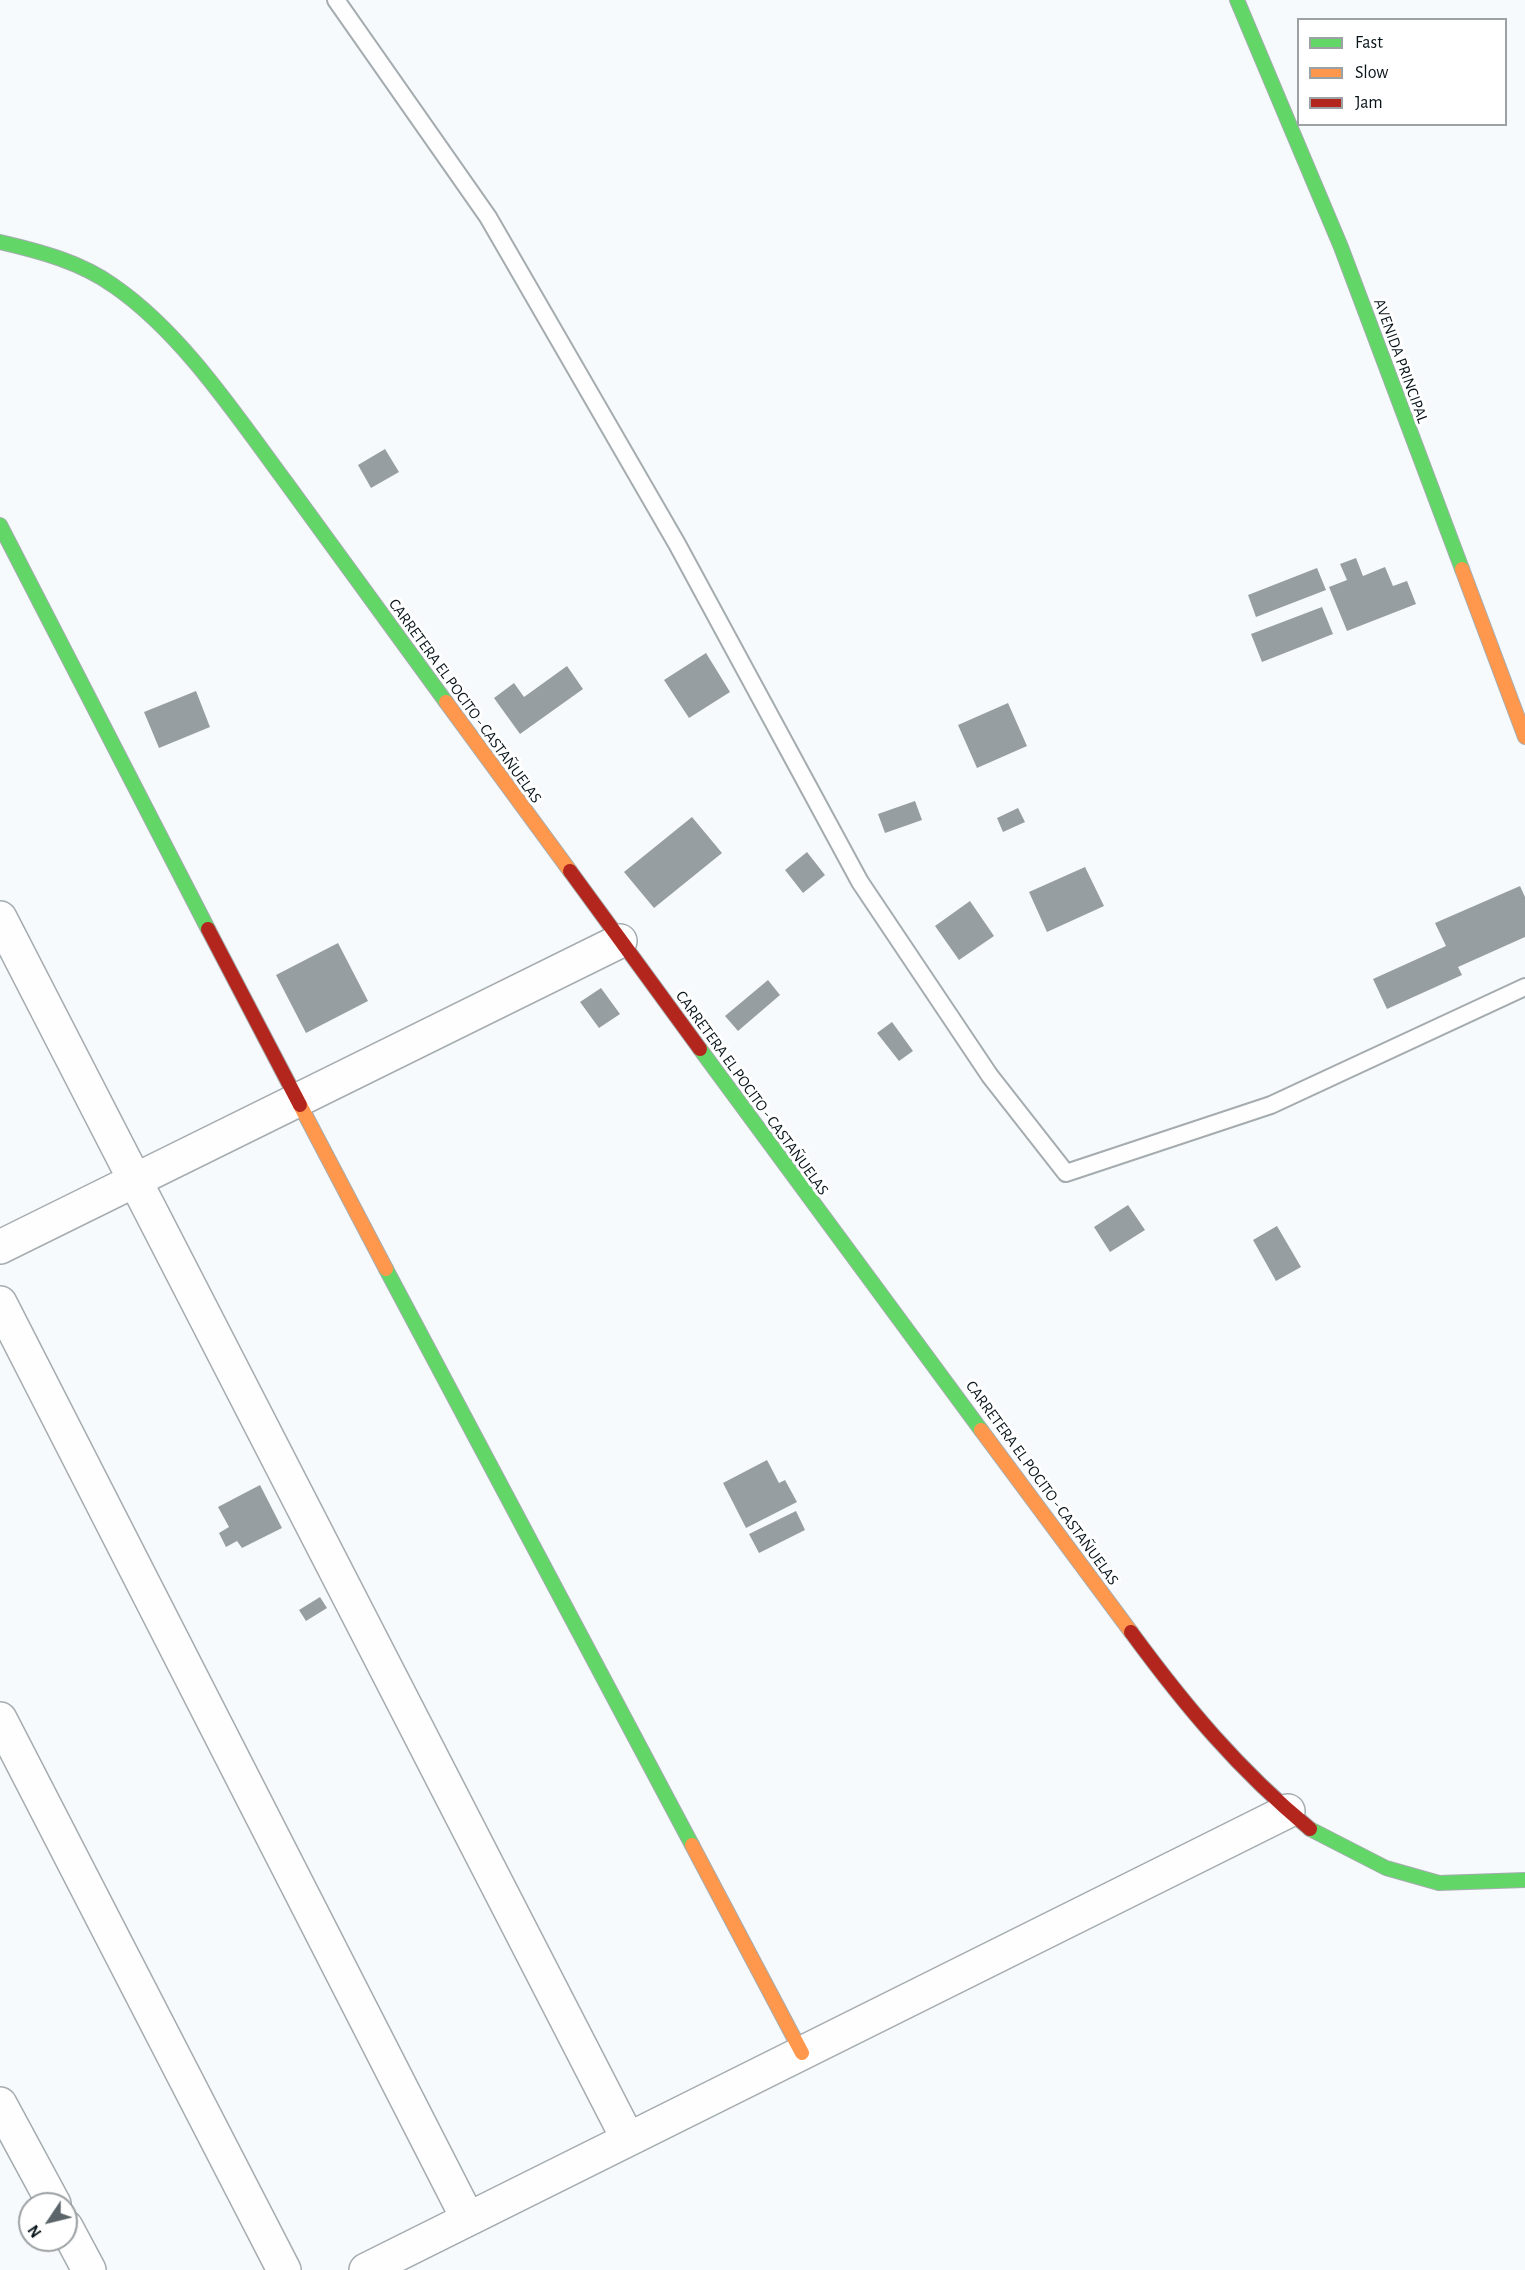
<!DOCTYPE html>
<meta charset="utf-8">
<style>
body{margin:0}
#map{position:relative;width:1525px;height:2270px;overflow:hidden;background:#f6fafc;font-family:"Alegreya Sans",sans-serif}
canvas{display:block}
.legend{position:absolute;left:1297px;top:18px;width:210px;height:108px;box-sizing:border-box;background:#fff;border:2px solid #9ca1a3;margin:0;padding:8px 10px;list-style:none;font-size:18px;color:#081419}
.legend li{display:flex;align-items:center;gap:12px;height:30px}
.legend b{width:30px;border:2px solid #9ca1a3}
.north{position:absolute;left:18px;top:2192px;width:60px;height:60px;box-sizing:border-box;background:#fff;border:2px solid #9ca1a3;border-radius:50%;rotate:235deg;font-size:16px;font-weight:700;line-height:24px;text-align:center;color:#081419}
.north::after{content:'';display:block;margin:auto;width:21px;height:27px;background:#5b6468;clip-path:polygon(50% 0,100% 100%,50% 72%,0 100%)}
</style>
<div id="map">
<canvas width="1525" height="2270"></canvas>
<ul class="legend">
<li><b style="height:8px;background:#63d668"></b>Fast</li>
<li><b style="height:8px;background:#ff974d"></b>Slow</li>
<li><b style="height:8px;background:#b3261e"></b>Jam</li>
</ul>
<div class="north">N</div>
</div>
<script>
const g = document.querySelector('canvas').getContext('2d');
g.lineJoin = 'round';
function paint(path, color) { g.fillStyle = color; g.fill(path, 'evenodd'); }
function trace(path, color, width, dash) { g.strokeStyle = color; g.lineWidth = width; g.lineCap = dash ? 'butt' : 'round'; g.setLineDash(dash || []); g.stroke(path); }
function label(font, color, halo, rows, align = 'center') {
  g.font = font + ' "Alegreya Sans",sans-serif'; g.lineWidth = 6; g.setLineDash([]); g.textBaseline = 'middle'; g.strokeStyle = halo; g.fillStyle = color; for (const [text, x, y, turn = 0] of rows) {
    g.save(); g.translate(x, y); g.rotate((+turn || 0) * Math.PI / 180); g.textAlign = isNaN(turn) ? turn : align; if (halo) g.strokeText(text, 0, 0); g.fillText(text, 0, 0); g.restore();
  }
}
paint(new Path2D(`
 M385 449 399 472 371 488 358 465Z
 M1356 558 1363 576 1385 567 1393 586 1407 581 1416 604 1347 631 1329 587 1347 580 1340 564Z
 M1317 568 1326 590 1256 617 1248 595Z
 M1322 607 1333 634 1262 662 1251 634Z
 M706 653 730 692 689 718 664 680Z
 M567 666 583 689 520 734 494 698 514 683 524 697Z
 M196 691 210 727 159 748 144 712Z
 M1008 703 1027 746 977 768 958 725Z
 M915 801 922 820 885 833 878 814Z
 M1018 808 1025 822 1003 832 997 818Z
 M692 817 722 853 654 908 624 872Z
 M807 852 825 875 803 893 785 870Z
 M1085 867 1104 906 1047 932 1029 892Z
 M1520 886 1525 897V937L1458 967 1462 975 1387 1009 1373 979 1446 946 1435 923Z
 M970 901 994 936 959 960 935 926Z
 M338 943 368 1001 306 1033 276 975Z
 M768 980 780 995 738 1031 725 1016Z
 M601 988 620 1014 599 1028 580 1002Z
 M892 1022 913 1051 899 1061 877 1033Z
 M1128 1205 1145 1230 1110 1252 1094 1227Z
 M1277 1226 1301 1267 1276 1281 1253 1240Z
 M767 1460 779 1483 785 1480 797 1502 746 1528 723 1483Z
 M260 1485 282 1528 242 1548 237 1541 226 1547 219 1533 229 1527 218 1507Z
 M796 1511 805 1530 759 1553 749 1534Z
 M320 1597 327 1608 306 1621 299 1610Z`), '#979ea2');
const lane = new Path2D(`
 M336 0 488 217 677 544 860 882 990 1076 1066 1173 1271 1105 1525 987`);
const street = new Path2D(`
 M0 918 628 2139
 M0 1247 620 941
 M0 1303 468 2219
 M0 1719 284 2270
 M0 2104 54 2204
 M66 2227 89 2270
 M366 2270 1288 1811`);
const fast = new Path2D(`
 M1237 0 1341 247 1462 569
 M0 242C39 251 81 262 114 286 182 333 236 415 285 481 339 554 392 628 446 702
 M0 525 208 929
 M700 1049 981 1430
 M386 1269 692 1845
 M1310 1829 1386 1868 1439 1883 1525 1880`);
const slow = new Path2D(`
 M1462 569 1525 737
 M446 702 570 871
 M300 1105 386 1269
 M981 1430 1131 1632
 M692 1845 802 2053`);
const jam = new Path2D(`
 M570 871 700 1049
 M208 929 300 1105
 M1131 1632C1186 1707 1238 1769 1310 1829`);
trace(lane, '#a5acb0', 20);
trace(street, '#a5acb0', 36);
trace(fast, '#a5acb0', 16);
trace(slow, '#a5acb0', 16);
trace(jam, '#a5acb0', 16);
trace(lane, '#fefeff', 16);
trace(street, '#fefeff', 33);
trace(fast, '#63d668', 14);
trace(slow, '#ff974d', 14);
trace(jam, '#b3261e', 14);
label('16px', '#081419', '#fff', [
 ["AVENIDA PRINCIPAL",1401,361,70],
 ["CARRETERA EL POCITO - CASTAÑUELAS",465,701,54],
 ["CARRETERA EL POCITO - CASTAÑUELAS",752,1093,54],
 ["CARRETERA EL POCITO - CASTAÑUELAS",1042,1483,54]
]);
</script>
